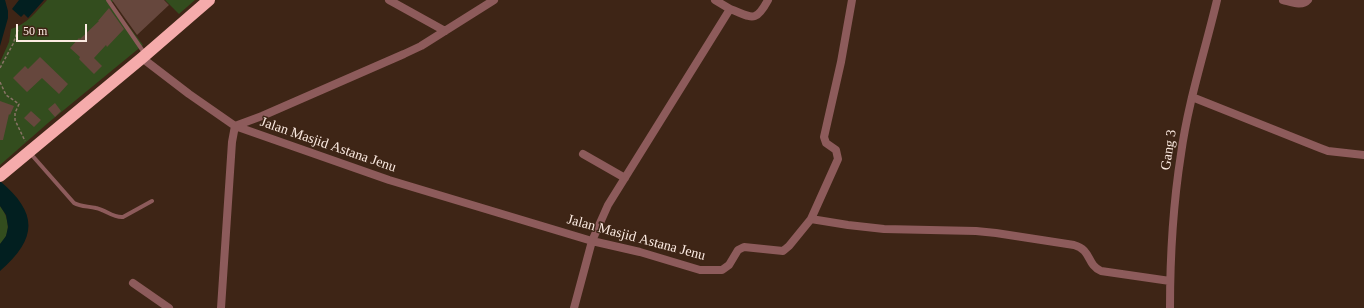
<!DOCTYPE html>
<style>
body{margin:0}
#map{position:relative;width:1364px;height:308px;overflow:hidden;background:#3e2516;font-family:"Times New Roman",serif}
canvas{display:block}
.scale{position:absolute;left:16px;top:24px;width:71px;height:18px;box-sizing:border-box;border:2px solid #fcebe2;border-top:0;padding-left:5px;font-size:12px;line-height:14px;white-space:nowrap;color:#fcebe2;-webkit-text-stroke:3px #3e2516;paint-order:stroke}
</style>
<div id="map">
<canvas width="1364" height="308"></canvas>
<div class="scale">50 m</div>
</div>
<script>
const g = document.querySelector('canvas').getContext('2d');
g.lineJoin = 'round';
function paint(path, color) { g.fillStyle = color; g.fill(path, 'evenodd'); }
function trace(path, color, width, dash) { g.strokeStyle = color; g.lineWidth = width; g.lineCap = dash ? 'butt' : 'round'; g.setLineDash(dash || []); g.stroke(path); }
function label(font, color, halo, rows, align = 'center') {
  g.font = font + ' "Times New Roman",serif'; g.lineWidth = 3; g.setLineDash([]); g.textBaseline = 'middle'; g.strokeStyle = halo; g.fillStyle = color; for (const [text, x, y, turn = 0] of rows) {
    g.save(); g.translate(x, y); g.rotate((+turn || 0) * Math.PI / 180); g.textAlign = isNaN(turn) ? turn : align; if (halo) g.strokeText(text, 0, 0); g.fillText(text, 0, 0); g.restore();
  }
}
paint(new Path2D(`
 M47 0H114L111 3 143 45 48 123 0 165V62L9 42 11 29C26 25 37 11 47 0Z
 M165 0H195L179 14Z
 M0 206C9 217 12 234 0 244Z`), '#334d1e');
paint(new Path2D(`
 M0 0H5L8 11V18L0 46Z
 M19 0H44L28 18 24 14 21 17 12 9Z
 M0 181C38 213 38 238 0 271V244L6 236 8 227 6 215 0 206Z`), '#021f20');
paint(new Path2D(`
 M112 0H164L169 5 137 35Z
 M109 8 124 29 107 47 106 45 94 58 102 66 94 74 79 59 80 57 70 48 79 38 80 39 99 21H98Z
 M40 57 68 84 59 94 42 78 27 92 13 78 25 66 28 69Z
 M0 101 14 106 10 115 9 114 3 140H0Z
 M55 103 61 111 55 117 48 109Z
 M31 111 41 120 34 127 24 118Z`), '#66473d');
trace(new Path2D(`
 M0 68 13 44 18 30
 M0 82 6 95 19 104 15 113V120L25 141`), '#897366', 1.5, [3, 2]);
trace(new Path2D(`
 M108 0 145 54
 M30 153 74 203C81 207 88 206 96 208 106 210 113 218 123 217L152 201`), '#8d5b5b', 4);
trace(new Path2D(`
 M389 0 445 31
 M715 0 730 9
 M1283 0C1291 2 1302 7 1308 0
 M142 58 189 94 235 126 389 180 592 241 640 252 700 270H722L729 265 738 250 744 247 783 251 789 246 811 219 848 225 884 229 976 231 996 233 1074 245C1092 250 1086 264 1101 271L1170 281
 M1192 97 1320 148 1328 151 1364 155
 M583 154 625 178
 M811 219 838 159 836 150 826 143 824 137 841 62 852 0
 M133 283 169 308
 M221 308 232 142 235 126 262 116 404 54 421 46 494 0
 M574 308 592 241 608 205 730 9C752 17 755 24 768 0
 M1170 308C1170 257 1173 205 1181 154 1188 102 1205 51 1217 0`), '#8d5b5b', 8);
trace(new Path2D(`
 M0 176 142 58 209 0`), '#f5abab', 12);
label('14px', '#fcebe2', '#3e2516', [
 ["Jalan Masjid Astana Jenu",328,145,19],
 ["Gang 3",1169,150,-81],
 ["Jalan Masjid Astana Jenu",636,238,15]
]);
</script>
